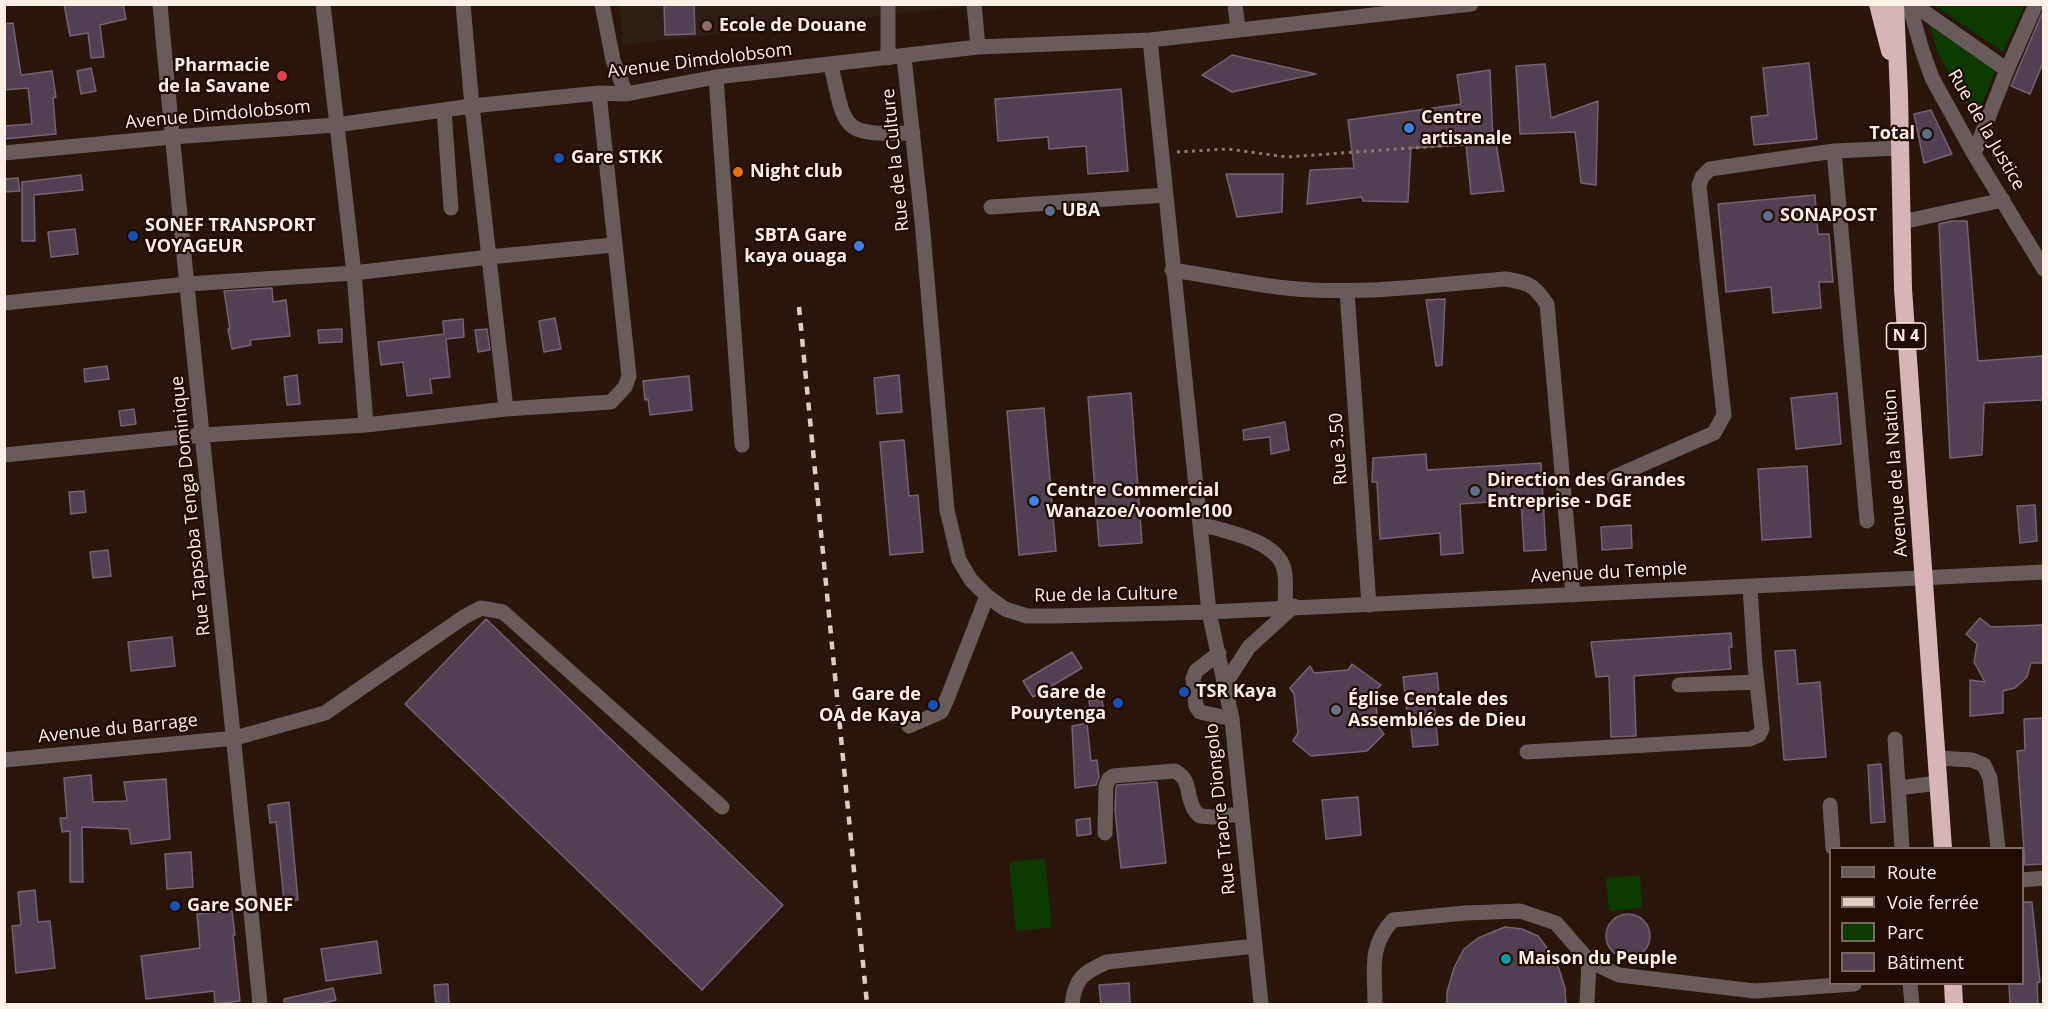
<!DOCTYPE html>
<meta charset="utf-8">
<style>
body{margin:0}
#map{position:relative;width:2048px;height:1009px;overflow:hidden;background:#2a160a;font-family:"Open Sans",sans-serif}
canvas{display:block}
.frame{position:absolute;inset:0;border:6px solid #feefe7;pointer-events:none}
.legend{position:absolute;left:1829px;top:847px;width:195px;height:138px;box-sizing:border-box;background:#200c03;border:2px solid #79675e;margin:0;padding:8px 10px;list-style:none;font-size:18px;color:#feefe7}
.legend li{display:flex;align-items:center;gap:12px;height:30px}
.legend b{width:30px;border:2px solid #79675e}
</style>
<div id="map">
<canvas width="2048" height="1009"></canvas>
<div class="frame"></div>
<ul class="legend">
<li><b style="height:8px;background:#685b5c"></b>Route</li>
<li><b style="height:8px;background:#ddcec5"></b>Voie ferrée</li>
<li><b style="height:16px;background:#0c3a00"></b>Parc</li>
<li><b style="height:16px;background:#524053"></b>Bâtiment</li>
</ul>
</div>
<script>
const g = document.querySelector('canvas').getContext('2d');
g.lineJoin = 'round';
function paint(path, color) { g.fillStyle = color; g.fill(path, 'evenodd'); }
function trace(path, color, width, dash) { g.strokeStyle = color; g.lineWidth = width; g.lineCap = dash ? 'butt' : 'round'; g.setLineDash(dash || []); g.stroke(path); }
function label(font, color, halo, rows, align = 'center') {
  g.font = font + ' "Open Sans",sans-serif'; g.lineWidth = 4.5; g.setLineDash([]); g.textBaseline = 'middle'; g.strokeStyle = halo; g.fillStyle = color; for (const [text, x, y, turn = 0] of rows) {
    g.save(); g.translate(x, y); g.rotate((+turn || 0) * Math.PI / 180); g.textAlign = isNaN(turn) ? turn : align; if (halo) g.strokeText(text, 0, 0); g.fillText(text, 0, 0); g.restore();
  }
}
paint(new Path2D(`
 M960 4 961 7 623 45 619 5Z`), '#2d1f13');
paint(new Path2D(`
 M1934 5H2025L2003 52Z
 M1929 22 1996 68 1976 121 1938 54Z
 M1045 858 1052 927 1016 931 1009 862Z
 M1640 875 1642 908 1609 911 1606 878Z`), '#0c3a00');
const building = new Path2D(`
 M64 4H123L126 19 100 25 104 57 91 58 88 33 70 36Z
 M664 4H694L695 34 665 35Z
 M2043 11V63L2030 94 2011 86Z
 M13 23 21 75 52 71 56 97 53 98 56 134 4 139V126L32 124 28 88 4 90V24Z
 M1232 55 1316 74 1232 92 1202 75Z
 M1809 63 1817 139 1754 145 1751 117 1768 115 1763 68Z
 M1545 64 1551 118 1598 101 1596 185 1581 183 1575 132 1520 134 1516 66Z
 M91 68 96 91 81 94 77 71Z
 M1490 70 1493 143H1496L1504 191 1471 194 1466 145 1411 148 1408 202 1363 201 1362 197 1307 204 1310 170 1354 168 1348 120 1461 104 1457 75Z
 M1121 89 1128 171 1088 174 1086 146 1049 149 1048 137 998 141 995 99Z
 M1931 110 1952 154 1924 163 1914 114Z
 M1226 174H1283L1282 212 1237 217Z
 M81 175 83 190 34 195 35 241H22V182Z
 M18 178 20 191 4 192V179Z
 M1815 195 1818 234H1829L1833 282H1819L1821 308 1773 313 1771 287 1726 292 1718 204Z
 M1952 221H1967L1978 361 2043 356V400L1984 403 1982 455 1950 458 1939 224Z
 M75 229 78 254 51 257 48 232Z
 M272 288 273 302 286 300 290 336 250 340 251 345 232 349 228 329H230L224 291Z
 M1445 299 1442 365 1436 366 1426 300Z
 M555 318 561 349 544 352 539 321Z
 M463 319 464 337 446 339 450 377 430 379 432 393 407 396 403 362 381 365 378 342 444 334 443 321Z
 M342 329V342L319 343 318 330Z
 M487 329 490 350 478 352 475 330Z
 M107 366 109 379 85 382 84 369Z
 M297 375 300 404 287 405 284 377Z
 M899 375 902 412 877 414 874 378Z
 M689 376 692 410 650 415 648 399 645 400 643 381Z
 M1131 393 1142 543 1099 546 1088 397Z
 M1837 393 1841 444 1796 449 1791 398Z
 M1044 408 1056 551 1019 555 1007 411Z
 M134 409 136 424 121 426 119 411Z
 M1285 422 1289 450 1271 454 1270 437 1244 440 1243 430Z
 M904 440 909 496 918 495 923 552 890 555 880 442Z
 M1426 454 1427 470 1541 463 1546 550 1524 551 1521 500 1460 504 1463 553 1441 555 1440 533 1380 539 1377 482H1372L1373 458Z
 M1807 466 1811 537 1762 540 1758 469Z
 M84 491 86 512 71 514 69 492Z
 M2035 505 2037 541 2020 543 2017 506Z
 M1631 525 1632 548 1602 550 1601 527Z
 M108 550 111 576 93 578 90 552Z
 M1980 618 1991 627 2043 625V663H2031L2027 677 2015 688 2003 691V713L1970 716V680L1985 682 1974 662 1977 644 1966 634Z
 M486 619 783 905 702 990 405 704Z
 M1731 633 1732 647H1729L1731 669 1634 676 1636 736 1611 737 1609 676 1596 677 1591 642Z
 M172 637 175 666 131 671 128 642Z
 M1795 650 1798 684 1820 682 1826 757 1784 760 1775 651Z
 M1072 652 1082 668 1033 697 1023 681Z
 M1352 664 1381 685 1375 691 1378 726 1384 734 1367 751 1311 756 1293 741 1298 733 1294 694 1290 688 1310 666 1314 673 1348 670Z
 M1437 673 1440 702 1434 703 1438 745 1413 747 1409 710 1407 712 1403 677Z
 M1102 699 1104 715 1091 716 1089 701Z
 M2043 718V864L2025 865 2017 751 2025 750 2024 719Z
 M1087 723 1091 761 1097 760 1099 777 1096 785 1075 788 1072 726Z
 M1881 764 1885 822 1871 823 1868 765Z
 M91 775 93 802 127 801 124 782 166 779 170 839 131 844 129 829 82 827 83 882H70V831L62 832 60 818H67L64 778Z
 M1157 782 1166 863 1121 868 1115 810 1116 788 1117 785Z
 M1358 797 1361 835 1326 839 1322 800Z
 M289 802 298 900 284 901 276 822 270 823 268 805Z
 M1090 818 1091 834 1077 836 1076 820Z
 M191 852 193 887 167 889 165 854Z
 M35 890 38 922 50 921 55 968 16 973 12 926 21 925 18 892Z
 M2022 902H2032L2040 982 2037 983 2038 1005H2010L2009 984H2022Z
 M232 911 235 935H233L240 1001 215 1004 214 991 146 999 141 956 200 948 197 914Z
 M1606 936a22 22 0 1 1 44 0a22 22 0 1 1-44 0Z
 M1505 927 1522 929 1538 936 1548 949 1559 969 1565 988 1566 1005H1447V992L1454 968 1464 949 1478 938Z
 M377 941 381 973 326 981 321 949Z
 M1129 983 1130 1005H1101L1099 985Z
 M448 984 449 1005H436L434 985Z
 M333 988 336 1000 317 1005H285L284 999Z`);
paint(building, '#524053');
trace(building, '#756175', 1.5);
trace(new Path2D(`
 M1177 152 1228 149 1287 157 1453 145`), '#8b796f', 3, [3, 4.5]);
trace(new Path2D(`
 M160 4C190 338 228 671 260 1004
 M323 4 354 273 366 425
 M463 4 472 106 506 409
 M602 4 613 60 626 94
 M888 4V58
 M974 4 978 47
 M1235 4 1238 29
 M1909 4 1922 50 1932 78 1974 154 2044 269
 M1913 4 2007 70
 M1150 40 1209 612 1232 719 1261 1004
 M904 57 922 221 947 510 959 560 971 580 987 596 1005 609 1027 616H1055L1209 612 2044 572
 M831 65C846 132 841 135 913 133
 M716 77 742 445
 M444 110 451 208
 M1834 151 1867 521
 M4 153 172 137 336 125 472 106 599 93 626 94 716 77 978 47 1150 40 1471 4
 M1974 154 2007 70 2036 4
 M991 207 1166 195
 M1902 222 2003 200
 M1172 270C1219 277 1266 288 1313 290 1377 293 1442 284 1506 279 1529 283 1533 284 1547 304L1573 595
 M1347 291 1369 605
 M4 303 188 284 354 273 489 257 614 245
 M4 455 203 435 366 425 506 409 611 402 625 387 629 376 599 93
 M1614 477 1714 433 1724 415 1699 186 1702 177 1710 169 1834 151 1899 148
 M1200 524C1224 531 1277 540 1284 569 1287 581 1285 595 1285 607
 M1219 653 1196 671 1193 679 1196 706 1200 712 1232 719
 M1225 684 1249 647 1294 606
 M1679 685 1757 682
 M909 726 941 712 947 699 987 596
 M1895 739 1902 848
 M1527 752 1750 739 1759 735 1762 729 1755 665 1750 587
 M1937 758 1972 760 1984 765 1990 778 1998 848
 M4 760 235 738 325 713 464 617 481 608 503 612 722 807
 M1898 788 1939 783
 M1830 805 1833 848
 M1105 833 1106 786 1109 779 1113 776 1175 771C1191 780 1186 793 1193 807 1194 811 1197 813 1200 816L1212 817 1242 814
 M2022 880 2044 878
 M1910 984 1912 1004
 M1072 1004C1075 978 1084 972 1107 962L1255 946
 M1375 1004C1375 970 1368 947 1393 920L1465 913 1520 911 1556 923 1589 961 1619 975 1755 991 1854 984
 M1587 1004 1589 961`), '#685b5c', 15);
trace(new Path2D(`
 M1878 4 1890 51
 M1895 4 1899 94 1903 289 1943 848
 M1953 984 1954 1004`), '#d6b4b7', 18);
trace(new Path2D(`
 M799 307 867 1004`), '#ddcec5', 4.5, [8, 8]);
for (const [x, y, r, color] of [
 [707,26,6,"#8d6e63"],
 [282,76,6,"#e0444e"],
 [1409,128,6,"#3f7fe0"],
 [1927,134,6,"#5c6f8a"],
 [559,158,6,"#1a4fb4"],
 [738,172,6,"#e8710a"],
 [1050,211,6,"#5c6f8a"],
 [1768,216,6,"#5c6f8a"],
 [133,236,6,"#1a4fb4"],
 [859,246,6,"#3f7fe0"],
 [1475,491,6,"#5c6f8a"],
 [1034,501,6,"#3f7fe0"],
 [1184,692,6,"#1a4fb4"],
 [1118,703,6,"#1a4fb4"],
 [933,705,6,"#1a4fb4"],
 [1336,710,6,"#6b7280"],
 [175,906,6,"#1a4fb4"],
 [1506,959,6,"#0f9aa8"]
]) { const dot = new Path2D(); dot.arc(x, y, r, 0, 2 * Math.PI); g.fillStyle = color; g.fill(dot); trace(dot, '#200c03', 2); }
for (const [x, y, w] of [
 [1906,336,39]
]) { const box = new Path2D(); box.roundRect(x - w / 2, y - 13, w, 26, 4.5); g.fillStyle = '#200c03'; g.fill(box); trace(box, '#feefe7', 1.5); }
label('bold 16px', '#feefe7', null, [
 ["N 4",1906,336]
]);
label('bold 18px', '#feefe7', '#200c03', [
 ["Ecole de Douane",719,26],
 ["Pharmacie",270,66,"right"],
 ["de la Savane",270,87,"right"],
 ["Centre",1421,118],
 ["artisanale",1421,139],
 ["Total",1915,134,"right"],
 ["Gare STKK",571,158],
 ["Night club",750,172],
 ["UBA",1062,211],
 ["SONAPOST",1780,216],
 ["SONEF TRANSPORT",145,226],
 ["VOYAGEUR",145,247],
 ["SBTA Gare",847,236,"right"],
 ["kaya ouaga",847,257,"right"],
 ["Direction des Grandes",1487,481],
 ["Entreprise - DGE",1487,502],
 ["Centre Commercial",1046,491],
 ["Wanazoe/voomle100",1046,512],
 ["TSR Kaya",1196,692],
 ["Gare de",1106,693,"right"],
 ["Pouytenga",1106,714,"right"],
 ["Gare de",921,695,"right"],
 ["OA de Kaya",921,716,"right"],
 ["Église Centale des",1348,700],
 ["Assemblées de Dieu",1348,721],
 ["Gare SONEF",187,906],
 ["Maison du Peuple",1518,959]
], 'left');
label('18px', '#feefe7', '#200c03', [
 ["Avenue Dimdolobsom",700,61,-7],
 ["Avenue Dimdolobsom",218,115,-5],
 ["Rue de la Justice",1986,130,60],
 ["Rue de la Culture",896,160,-96],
 ["Rue 3.50",1339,449,-94],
 ["Avenue de la Nation",1896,473,-94],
 ["Rue Tapsoba Tenga Dominique",191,506,-96],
 ["Avenue du Temple",1609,573,-3],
 ["Rue de la Culture",1106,595,-1],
 ["Avenue du Barrage",118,729,-6],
 ["Rue Traore Diongolo",1221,809,-96]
]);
</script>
